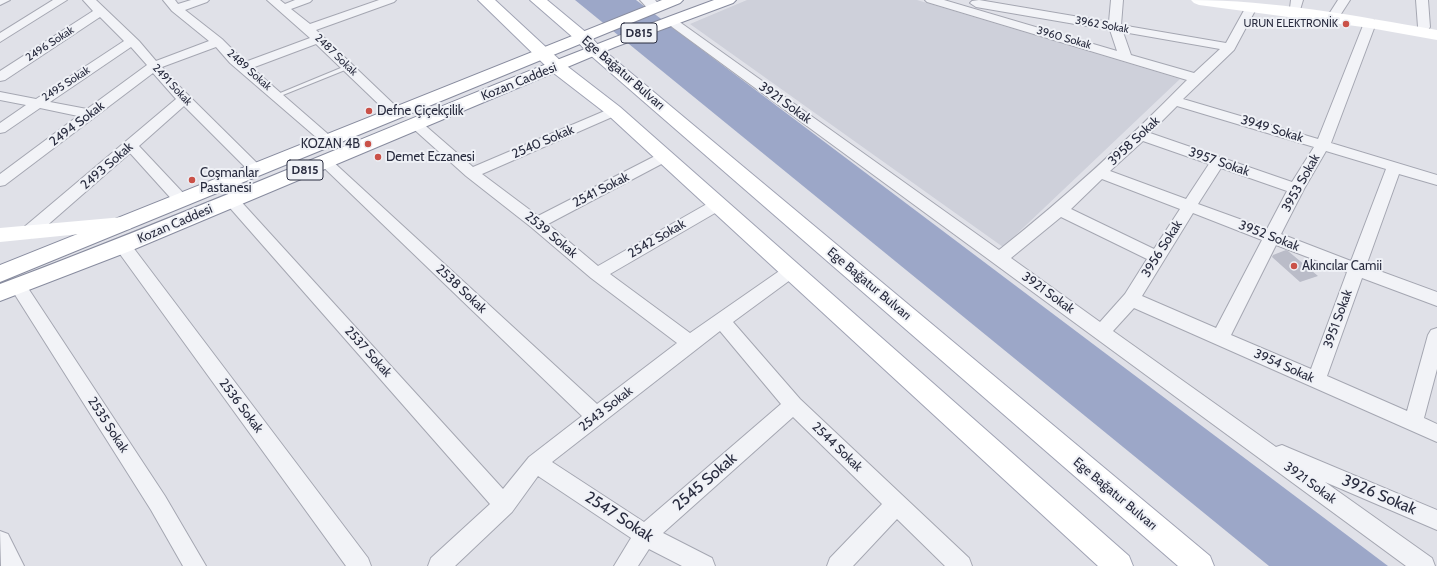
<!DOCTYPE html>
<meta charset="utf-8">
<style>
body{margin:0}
canvas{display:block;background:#e0e1e8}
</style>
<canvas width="1437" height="566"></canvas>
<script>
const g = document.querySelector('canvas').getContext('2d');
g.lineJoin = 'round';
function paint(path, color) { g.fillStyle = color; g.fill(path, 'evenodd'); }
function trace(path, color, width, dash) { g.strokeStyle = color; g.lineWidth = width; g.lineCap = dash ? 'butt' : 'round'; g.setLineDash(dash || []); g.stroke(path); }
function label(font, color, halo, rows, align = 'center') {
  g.font = font + ' Cabin,sans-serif'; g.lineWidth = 4; g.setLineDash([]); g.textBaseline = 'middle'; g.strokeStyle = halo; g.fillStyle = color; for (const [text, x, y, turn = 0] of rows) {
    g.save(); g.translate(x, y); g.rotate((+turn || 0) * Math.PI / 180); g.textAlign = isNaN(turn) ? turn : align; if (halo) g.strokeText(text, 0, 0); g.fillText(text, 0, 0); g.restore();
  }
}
paint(new Path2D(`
 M747 0H917L1180 79 1003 247 690 24Z`), '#ced0da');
paint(new Path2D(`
 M575 0H636L1388 566H1269Z`), '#9ca7c8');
paint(new Path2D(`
 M1286 250 1288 251 1318 276 1300 282 1272 257 1273 255Z`), '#babcc8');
const service = new Path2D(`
 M348 65 351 67 350 68 278 97 276 98 273 96Z`);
const minor = new Path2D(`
 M0 0H10L0 5Z
 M53 0H67L0 42V33Z
 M83 0H96L139 41 156 61 209 41 172 11 163 0H175L178 4 191 0H209L207 2 185 10 222 39 245 62 310 38 267 0H280L285 4 295 0H312L310 2 291 9 310 24 379 0H396L394 2 316 30 403 113 401 116H391L316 44 252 68 336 141 334 144H324L230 63 216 47 162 67 176 83 261 167 263 170 261 173 256 175 251 173 184 106 139 146 186 196 189 200 186 204 181 205 176 204 130 153 35 236 29 238 23 236 21 232 23 228 176 99 153 73 5 185 0 186V174L78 116 40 108 5 132 0 133V123L26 105 0 100V92L36 99 124 41 100 17 5 80 0 81V71L93 11ZM131 47 147 65 87 109 50 102Z
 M925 0H944L1117 51 1110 30 976 7 970 3 972 1 979 0 1109 22 1111 0H1123L1121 25 1226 43 1247 5H1255L1257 7 1234 50 1183 99 1318 139 1364 23 1366 20H1374L1376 23 1331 143 1437 175V185L1399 174 1366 266 1437 292V306L1362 278 1327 376 1407 411 1428 335 1431 330 1437 328V369L1424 418 1437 424V442L1134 308 1113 331 1276 447 1282 445 1289 448 1437 510V530L1325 482 1432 558 1435 566H1406L664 21 670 17 674 18 999 250C1067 196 1127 141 1187 80L927 2ZM1123 32 1220 49 1194 73 1131 55ZM1177 106 1314 147 1292 182 1150 133ZM1143 141 1209 164 1186 199 1110 171ZM1326 151 1386 169 1351 261 1281 234 1304 189ZM1221 168 1287 191 1267 229 1198 204ZM1102 179 1180 209 1154 249 1071 209ZM1193 213 1262 240 1216 328 1142 296ZM1061 217 1147 259 1125 294 1100 322 1011 258ZM1276 245 1347 272 1311 369 1231 335Z
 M1291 0H1303L1300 10H1292L1290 8Z
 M1338 0H1350L1339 17H1331L1329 14Z
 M1416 0H1428L1430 27 1428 30 1424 31 1418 27Z
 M614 107 619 108 621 111 619 114 482 174 538 216 659 154H669L671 157 669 160 548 224 598 266 712 201 717 200 722 201 725 205 722 209 610 274 690 333 785 267 791 265 797 267 799 271 797 275 733 322 800 399 969 558 972 566H945L897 519 853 566H827L830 558 882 504 793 417 663 533 712 558 715 566H682L649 549 638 566H614L631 538 538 476 512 512 455 566H428L431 558 490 504 223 200 226 196 231 195 236 196 503 489 529 457 582 416 318 162 320 159H330L597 404 677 343 591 278 531 227 466 176 408 124 410 121H420L473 167ZM720 331 781 404 644 522 552 462Z
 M123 240 129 242 368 558 371 566H346L117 250 115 246 117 242Z
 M18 280 24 282 165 496 206 566H183L151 510 12 290 9 286 12 282Z
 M0 531 8 534 24 566H1Z`);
const tertiary = new Path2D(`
 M640 0H655L662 8 660 11H650Z`);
const primary = new Path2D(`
 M478 0H495L563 63 620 107 1129 556 1133 566H1098L608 115 551 71Z
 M530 0H547L588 34 601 48 1210 556 1214 566H1178L589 54 576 40Z`);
const trunk = new Path2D(`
 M662 0H683L680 3 0 282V265Z
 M714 0H736L733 3 615 47 130 251 0 301V284C240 194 473 88 714 0Z`);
trace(service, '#a5a7b2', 2);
trace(minor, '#a5a7b2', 2);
trace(tertiary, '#a5a7b2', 2);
trace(primary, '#a0a3b4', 2);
trace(trunk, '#888c9f', 2);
paint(service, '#f2f3f7');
paint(minor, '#f2f3f7');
paint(tertiary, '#f2f3f7');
paint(new Path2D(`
 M1191 0C1274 0 1356 16 1437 30V40L1370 28 1199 5 1194 3Z
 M123 217 130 219 133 224 130 229 0 242V228Z`), '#fff');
paint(primary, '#fff');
paint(trunk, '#fff');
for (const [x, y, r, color] of [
 [1346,24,4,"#ca5148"],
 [369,111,4,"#ca5148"],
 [368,144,4,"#ca5148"],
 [378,157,4,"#ca5148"],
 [192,180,4,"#ca5148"],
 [1294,266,4,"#ca5148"]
]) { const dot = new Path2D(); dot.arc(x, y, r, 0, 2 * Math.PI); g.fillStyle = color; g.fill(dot); trace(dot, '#eff1f6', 1.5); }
label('11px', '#292c3f', '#eff1f6', [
 ["URUN ELEKTRONİK",1338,24]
], 'right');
label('11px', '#292c3f', '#eff1f6', [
 ["3962 Sokak",1102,25,10],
 ["3960 Sokak",1064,38,16],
 ["2496 Sokak",50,44,-33],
 ["2487 Sokak",336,55,44],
 ["2489 Sokak",249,70,42],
 ["2495 Sokak",66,84,-33],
 ["2491 Sokak",172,85,47]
]);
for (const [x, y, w] of [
 [639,33,36],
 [305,170,36]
]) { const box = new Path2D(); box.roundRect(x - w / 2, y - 10, w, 20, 3); g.fillStyle = '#eff1f6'; g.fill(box); trace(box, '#292c3f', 1); }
label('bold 12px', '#292c3f', null, [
 ["D815",639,33],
 ["D815",305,170]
]);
label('13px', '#292c3f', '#eff1f6', [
 ["Ege Bağatur Bulvarı",623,73,41],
 ["Kozan Caddesi",519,82,-22],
 ["3921 Sokak",785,103,36],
 ["2494 Sokak",77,124,-37],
 ["3949 Sokak",1272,129,17],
 ["3958 Sokak",1134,141,-43],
 ["2540 Sokak",543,142,-23],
 ["3957 Sokak",1219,162,19],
 ["2493 Sokak",107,166,-41],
 ["3953 Sokak",1301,183,-61],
 ["2541 Sokak",601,190,-27],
 ["Kozan Caddesi",175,224,-23],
 ["2539 Sokak",551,235,40],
 ["3952 Sokak",1269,236,21],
 ["2542 Sokak",657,239,-30],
 ["3956 Sokak",1162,249,-58],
 ["Ege Bağatur Bulvarı",869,284,40],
 ["2538 Sokak",461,289,43],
 ["3921 Sokak",1048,293,36],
 ["3951 Sokak",1338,319,-70],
 ["2537 Sokak",368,352,48],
 ["3954 Sokak",1284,366,24],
 ["2536 Sokak",241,406,53],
 ["2543 Sokak",606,409,-38],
 ["2535 Sokak",108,425,57],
 ["2544 Sokak",837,447,44],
 ["3921 Sokak",1310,483,36],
 ["Ege Bağatur Bulvarı",1115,494,40]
]);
label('13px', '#292c3f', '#eff1f6', [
 ["Defne Çiçekçilik",377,111],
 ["KOZAN 4B",360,144,"right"],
 ["Demet Eczanesi",386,157],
 ["Coşmanlar",200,173],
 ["Pastanesi",200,188],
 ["Akıncılar Camii",1302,266]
], 'left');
label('16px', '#292c3f', '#eff1f6', [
 ["2545 Sokak",705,482,-41],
 ["3926 Sokak",1379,495,23],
 ["2547 Sokak",619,517,33]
]);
</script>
